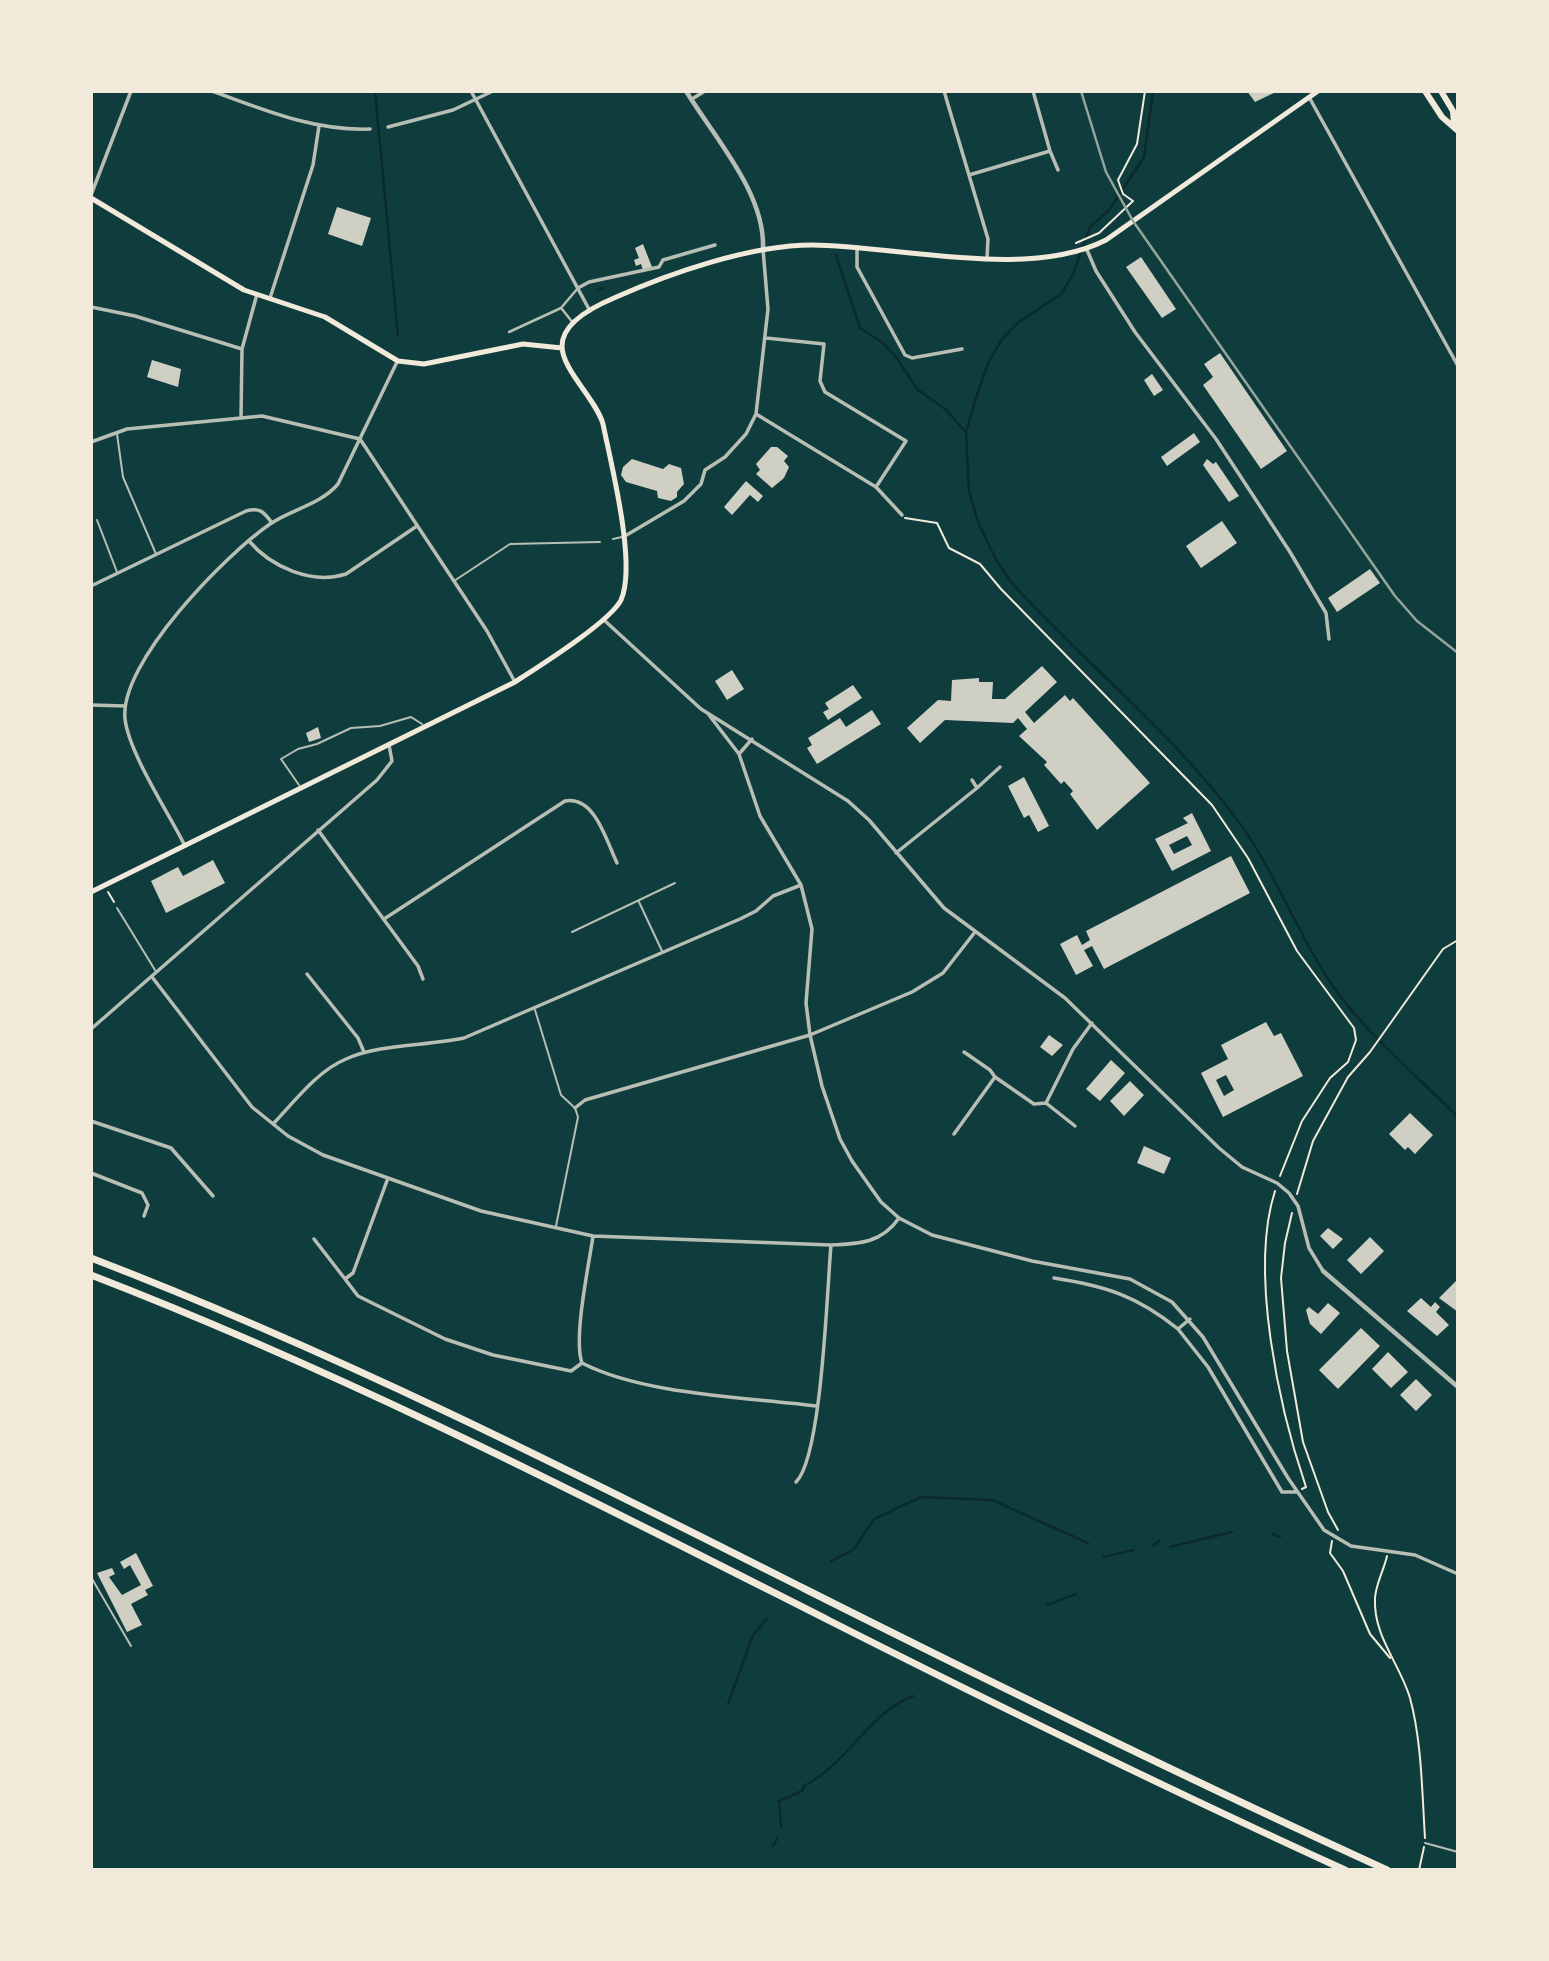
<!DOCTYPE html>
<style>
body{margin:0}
#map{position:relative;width:1549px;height:1961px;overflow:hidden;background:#0f3d3e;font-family:"Source Serif 4",serif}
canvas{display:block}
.frame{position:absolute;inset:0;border:93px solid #f1e9da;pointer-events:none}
</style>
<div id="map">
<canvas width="1549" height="1961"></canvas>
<div class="frame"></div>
</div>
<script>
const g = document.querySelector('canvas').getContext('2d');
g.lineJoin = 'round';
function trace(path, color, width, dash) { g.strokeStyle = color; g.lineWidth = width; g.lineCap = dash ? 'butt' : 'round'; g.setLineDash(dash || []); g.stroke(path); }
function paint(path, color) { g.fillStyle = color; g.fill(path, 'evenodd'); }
trace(new Path2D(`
 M375 91 398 336
 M1153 91 1144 157 1109 210 1090 227 1073 274 1061 294 1019 322 1003 338 988 363 976 398 966 432 969 491 978 522 995 558 1011 582C1085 664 1176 735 1241 825 1276 874 1297 932 1330 982 1364 1032 1415 1074 1458 1117
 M836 255 860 328 883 343 897 358 917 389 945 409 966 432
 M598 290 602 288
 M1273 1534 1280 1537
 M1153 1546 1159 1541
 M1170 1547 1232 1532
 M1103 1557 1134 1550
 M831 1561 853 1550 874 1519 921 1497 992 1500 1088 1543
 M1047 1605 1076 1594
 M728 1704 753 1635 767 1619
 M781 1827 779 1801 802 1791 804 1786C848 1763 870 1712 913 1696
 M773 1846 778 1837`), '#0a2a2b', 2.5);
paint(new Path2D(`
 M1247 91H1278L1255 102Z
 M337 207 371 218 362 246 328 234Z
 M643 244 652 267 643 270 641 264 636 266 634 260 639 258 635 248Z
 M1141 257 1176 309 1162 318 1126 267Z
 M1220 353 1287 451 1261 469 1203 385 1213 377 1204 364Z
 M152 360 181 369 178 387 147 377Z
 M1152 374 1163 390 1154 396 1144 380Z
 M1194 433 1200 442 1167 466 1161 457Z
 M771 447H777L788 456 784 461 789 467 784 478 772 488 756 474 760 470 756 464Z
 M632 459 663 469 669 464 681 468 684 484 677 492V497L671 501 658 498 657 491 626 482 621 475 623 467Z
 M1207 459 1213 464 1216 462 1239 496 1229 502 1203 465Z
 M746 481 763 496 758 502 750 495 732 515 724 507Z
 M1222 521 1237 543 1201 568 1186 546Z
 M1370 569 1380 583 1337 612 1328 598Z
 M1042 666 1057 682 1025 712 1034 723 1065 695 1070 701 1073 698 1150 783 1097 830 1070 794 1073 791 1064 781 1061 784 1044 765 1047 762 1019 736 1027 729 1018 718 1013 723 945 720 920 743 907 728 938 700 951 701 952 680 979 678V682H993L992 699H1005Z
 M732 670 744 689 727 700 715 681Z
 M853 685 862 698 828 720 823 712 829 709 825 703Z
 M872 710 881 724 817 764 807 748 812 745 808 738 840 718 846 727Z
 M318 727 321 738 309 742 306 733Z
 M1024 777 1049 826 1038 832 1029 815 1024 818 1008 786Z
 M1192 813 1211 851 1172 871 1155 839 1188 823 1183 818ZM1187 836 1192 845 1174 854 1169 845Z
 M1231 856 1250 893 1104 969 1092 946 1084 950 1093 966 1076 975 1060 944 1077 935 1082 945 1090 940 1086 931Z
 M213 860 225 883 166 913 151 881 178 867 183 876Z
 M1266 1022 1274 1036 1281 1033 1303 1076 1223 1117 1201 1073 1228 1059 1221 1045ZM1226 1075 1234 1090 1224 1096 1216 1080Z
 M1049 1035 1063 1045 1052 1056 1040 1047Z
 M1111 1060 1125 1073 1100 1101 1086 1089Z
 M1130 1081 1144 1095 1124 1116 1110 1101Z
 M1410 1113 1433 1135 1415 1154 1408 1147 1405 1150 1389 1134Z
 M1144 1146 1171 1158 1164 1174 1137 1163Z
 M1328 1228 1343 1239 1333 1249 1320 1236Z
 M1370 1237 1384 1251 1361 1274 1347 1260Z
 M1458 1279V1312L1439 1298Z
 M1421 1298 1431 1307 1435 1302 1440 1307 1436 1312 1449 1325 1437 1336 1407 1311Z
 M1328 1303 1340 1313 1321 1334 1310 1324 1306 1310 1309 1307 1318 1314Z
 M1361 1328 1380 1346 1338 1389 1319 1370Z
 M1388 1352 1408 1372 1391 1388 1372 1369Z
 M1416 1379 1432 1395 1416 1411 1400 1395Z
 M136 1553 153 1586 145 1590 148 1595 131 1604 142 1625 127 1632 97 1573 112 1568 115 1574 109 1577 122 1595 141 1585 130 1565 124 1569 120 1562Z`), '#cfcfc3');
trace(new Path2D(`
 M1076 243 1099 233 1133 201 1123 194 1118 180 1137 144 1145 91
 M905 518 937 523 949 548 980 564 1001 589 1212 805 1248 858 1297 951 1354 1028 1356 1040 1348 1062 1330 1078 1302 1121 1280 1176
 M108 892 114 902
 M1275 1191C1249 1271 1279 1408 1306 1487L1302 1489
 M1297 1194 1313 1141 1348 1077 1370 1052 1443 949 1458 940
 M1292 1213 1285 1243 1281 1278 1287 1351 1303 1442 1328 1512 1338 1530
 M1332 1541 1330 1553 1343 1571 1370 1634 1390 1658
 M1387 1556C1384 1570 1376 1583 1375 1598 1373 1636 1400 1664 1410 1698 1422 1742 1422 1793 1425 1838
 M1419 1870 1424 1847`), '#f1e9da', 2);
trace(new Path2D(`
 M117 434 123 477 156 554
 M97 520 117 572
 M613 539 622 537
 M454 581 510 544 600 542
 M299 785 281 759 298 749 317 744 351 728 380 726 411 717 422 724
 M639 902 662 951
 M117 908 155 970
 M572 932 675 883
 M535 1010 561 1095 575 1108 578 1117 556 1226
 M91 1577 131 1646
 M1425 1843 1458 1852`), '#b8beb3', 2);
trace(new Path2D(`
 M562 309 573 323
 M509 332 561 308 578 288`), '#b8beb3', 2.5);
trace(new Path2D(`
 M212 91C264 110 314 131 370 129
 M471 91 590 311
 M944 91 988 239 987 258
 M1309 97 1458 366
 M692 99 705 91
 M388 127 453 110 493 91
 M1050 151 1058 170
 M969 175 1050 151 1033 91
 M91 195 131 91
 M857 247V267L905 355 912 358 962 349
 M1087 250 1096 271 1135 332 1216 439 1290 552 1326 613 1329 639
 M578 288 589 282 659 267 663 260 715 245
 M270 298 313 165 319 126
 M91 307 135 316 242 349
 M766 338 824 344 820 381 825 392 906 441 876 487
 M756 414 876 487 902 515
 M241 418 242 349 257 294
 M360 439 487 631 515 682
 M91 442 127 429 262 416 360 439
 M625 536 684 501 701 484 705 470 725 457 746 434 756 414 768 309 763 249
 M249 541C271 567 312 585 346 574L417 526
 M91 586 246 511C260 507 264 512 272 523
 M604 620 701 709 848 801 869 820 944 908 1065 998 1219 1148 1242 1167 1277 1183 1289 1193 1298 1206 1309 1248 1323 1271
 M91 705 125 706
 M709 715 739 754 760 816 801 885 812 929 806 1003 810 1035 822 1086 840 1139 852 1161 881 1202 899 1218 932 1235 1032 1261 1130 1279 1172 1302 1203 1337 1288 1478 1324 1530 1351 1546 1415 1555 1458 1574
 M739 754 752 739
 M972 780 977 788 1000 767
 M318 830 418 966 423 979
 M184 844C168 812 129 753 125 719 119 663 225 555 270 524 292 509 320 505 338 484L397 362
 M896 853 977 788
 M384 919 565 801C595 796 606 840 617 863
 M307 974 358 1038 364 1052
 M152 977 252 1107 288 1136 323 1155 481 1211 593 1236 831 1245C859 1244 882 1243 899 1218
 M91 1029 377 780 392 761 389 745
 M964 1052 990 1070 995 1077
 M1046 1103 1075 1126
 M575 1108 585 1100 810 1035 912 992 943 973 975 932
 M91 1121 171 1148 213 1196
 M273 1124C294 1102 317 1071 346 1059 379 1044 426 1046 464 1038L740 919 756 911 773 896 801 885
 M954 1134 995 1077 1034 1104 1046 1103 1073 1049 1092 1023
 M91 1173 142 1193 148 1205 144 1216
 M593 1236C589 1265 573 1338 582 1363 644 1395 746 1397 816 1406
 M314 1239 345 1279 353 1273 388 1178
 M1054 1278C1106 1286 1137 1296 1178 1329
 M345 1279 358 1296 445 1339 493 1355 571 1371 582 1363
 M1190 1319 1178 1329 1208 1367 1282 1492H1297
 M796 1482C822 1457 827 1289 831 1245`), '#b8beb3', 3.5);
trace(new Path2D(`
 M686 91C714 137 765 193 763 248
 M1323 1271 1458 1387`), '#b8beb3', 4.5);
trace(new Path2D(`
 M91 198 244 290 325 317 398 361 424 364 523 344 562 348
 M91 892 515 682C538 667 610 622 621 600 637 564 611 464 603 424 596 399 562 370 562 346 562 322 595 306 614 298 670 273 751 245 812 245 900 246 1028 280 1106 240L1318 91`), '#f1e9da', 5);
trace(new Path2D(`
 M1425 91 1442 117 1458 131
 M1441 91 1453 111 1454 125`), '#f1e9da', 6);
trace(new Path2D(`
 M91 1258C336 1352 569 1470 803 1588 996 1685 1190 1780 1387 1870
 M91 1275C345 1373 587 1498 830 1621 1000 1707 1172 1791 1345 1870`), '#f1e9da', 7);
trace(new Path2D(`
 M1081 91 1106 172 1133 221 1395 596 1417 621 1458 653`), '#97a49c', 2.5);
</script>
